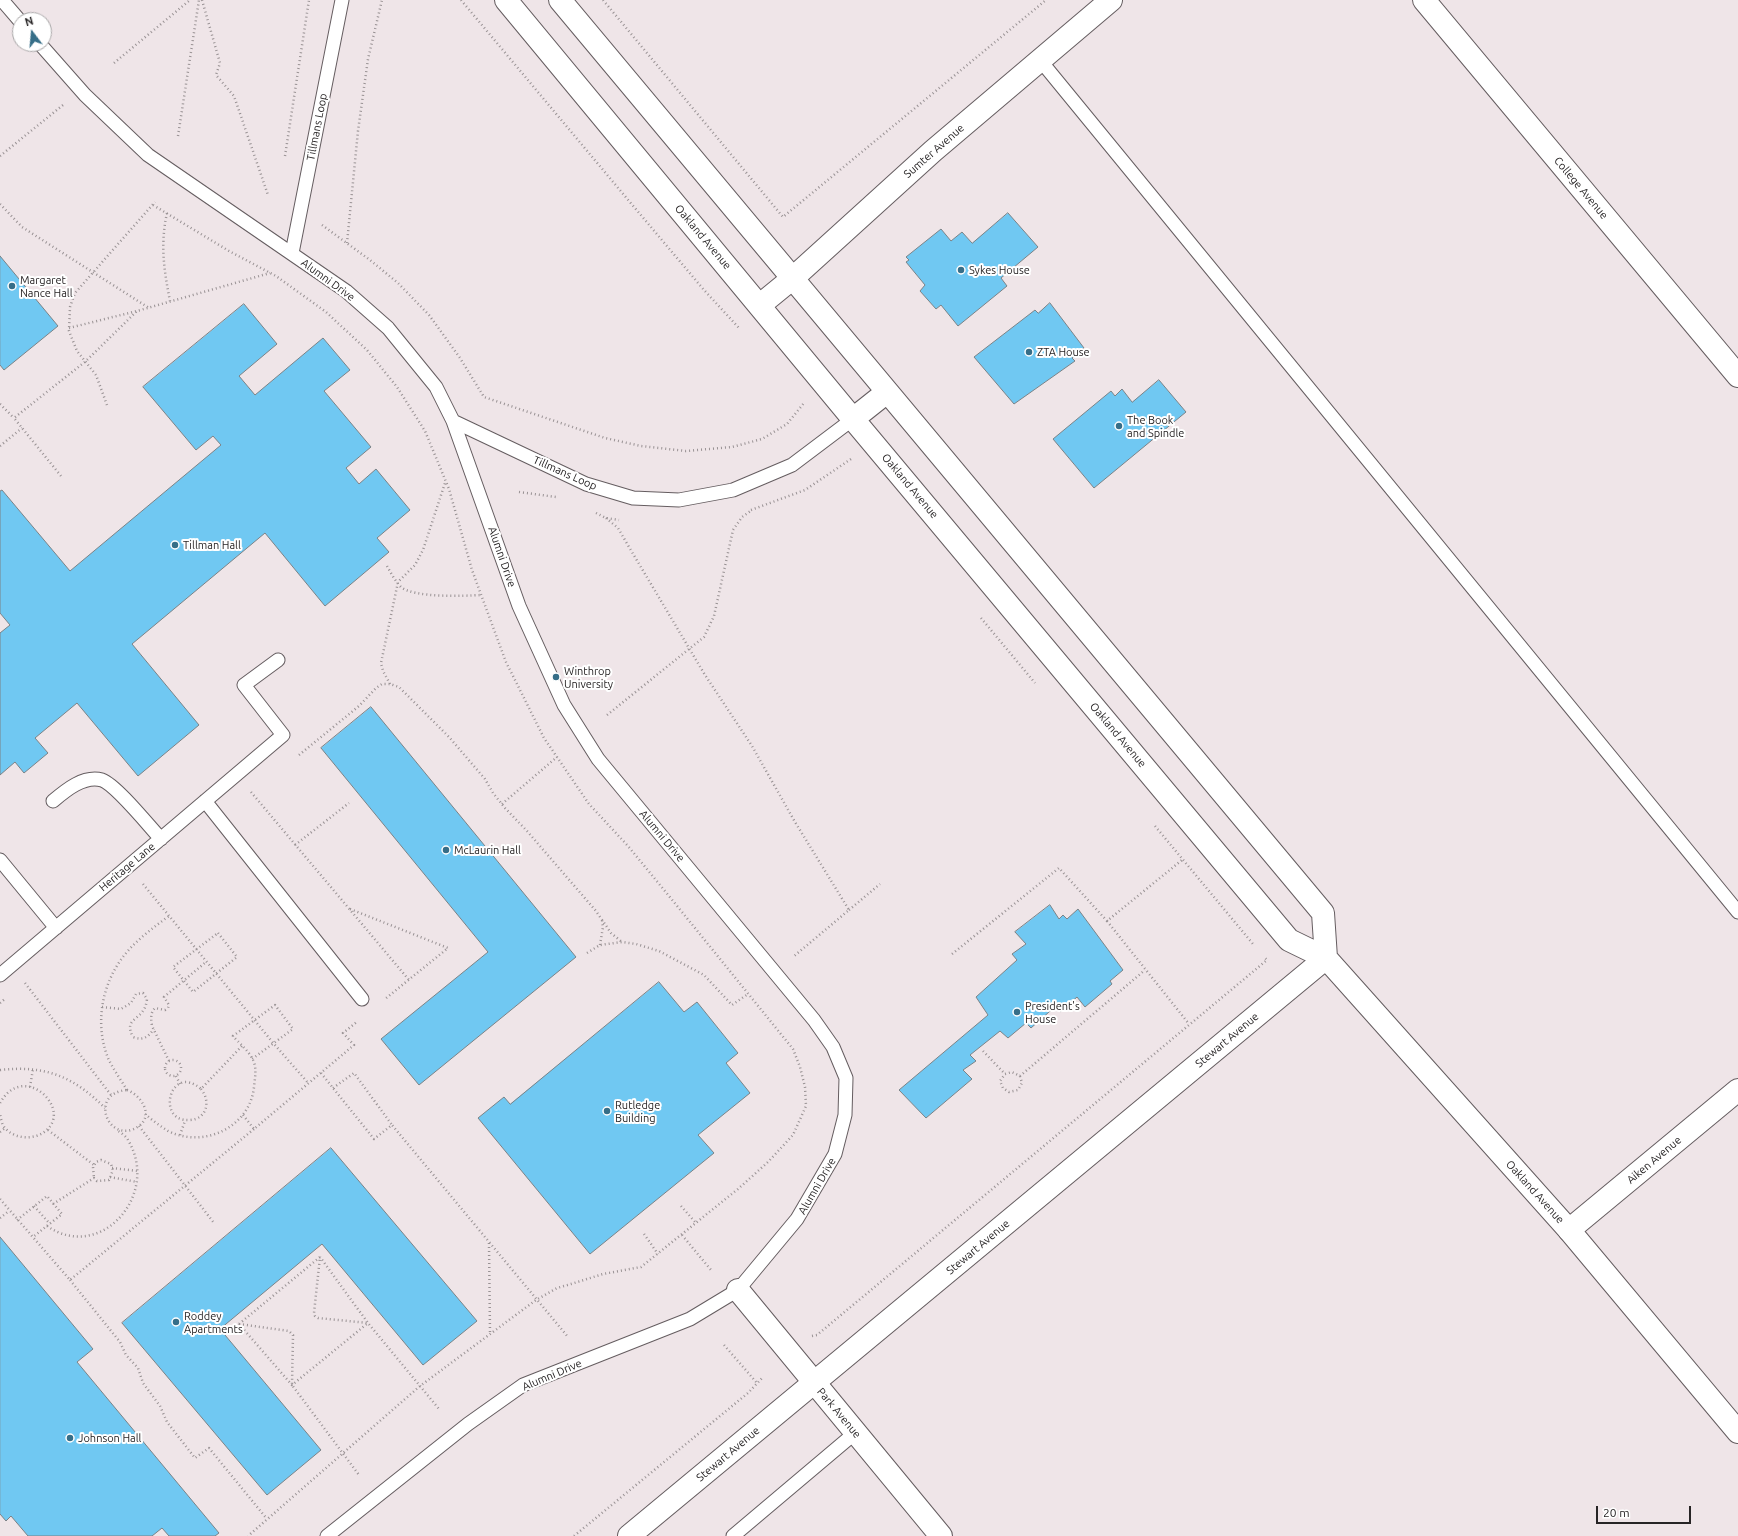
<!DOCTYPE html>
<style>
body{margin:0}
#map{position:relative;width:1738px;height:1536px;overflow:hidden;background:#efe5e8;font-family:Ubuntu,sans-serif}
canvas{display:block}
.north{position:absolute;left:12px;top:12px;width:40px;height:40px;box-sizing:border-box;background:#fff;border:1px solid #a9a7a8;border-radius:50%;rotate:344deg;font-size:11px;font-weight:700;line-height:16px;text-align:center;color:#272425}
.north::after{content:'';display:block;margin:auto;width:14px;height:18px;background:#366e88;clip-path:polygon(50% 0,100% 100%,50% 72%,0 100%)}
.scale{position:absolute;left:1596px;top:1506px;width:95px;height:18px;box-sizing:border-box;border:2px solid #272425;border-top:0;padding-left:5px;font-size:12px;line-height:14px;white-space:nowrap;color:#272425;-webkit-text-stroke:3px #fff;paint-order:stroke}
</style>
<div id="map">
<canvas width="1738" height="1536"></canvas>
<div class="north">N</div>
<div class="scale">20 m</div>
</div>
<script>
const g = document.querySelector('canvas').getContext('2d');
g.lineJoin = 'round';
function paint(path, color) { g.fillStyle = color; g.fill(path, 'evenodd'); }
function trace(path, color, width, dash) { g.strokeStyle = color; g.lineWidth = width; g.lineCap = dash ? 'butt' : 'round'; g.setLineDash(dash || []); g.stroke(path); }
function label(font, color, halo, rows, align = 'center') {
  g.font = font + ' Ubuntu,sans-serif'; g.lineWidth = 4; g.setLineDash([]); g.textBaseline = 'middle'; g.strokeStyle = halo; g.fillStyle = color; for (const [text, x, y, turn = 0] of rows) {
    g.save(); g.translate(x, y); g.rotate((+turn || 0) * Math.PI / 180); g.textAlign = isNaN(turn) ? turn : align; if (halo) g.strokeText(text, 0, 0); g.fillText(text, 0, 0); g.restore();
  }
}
const building = new Path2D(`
 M1008 213 1038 247 1001 278 1007 286 958 326 941 305 936 309 920 291 925 285 906 262 909 260 906 257 941 229 951 241 962 232 972 243Z
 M0 256 58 326 4 370 0 365Z
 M1050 303 1084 348 1072 358 1075 361 1014 404 974 357 1035 310 1038 313Z
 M244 304 277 344 239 376 255 395 323 338 350 370 324 391 371 447 346 468 359 484 376 469 410 510 377 538 389 552 325 606 265 533 132 644 199 725 138 776 77 703 35 738 48 753 24 773 15 762 0 775V633L10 625 0 613V491L2 490 70 571 221 445 213 436 196 450 143 387Z
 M1159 380 1186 412 1094 488 1053 439 1111 391 1115 396 1122 389 1132 402Z
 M371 707 576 957 419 1085 381 1039 488 952 321 748Z
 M1050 905 1059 919 1063 915 1067 919 1078 909 1123 970 1110 981 1112 984 1085 1007 1077 997 1060 1012 1057 1006 1049 1012 1031 1028 1026 1023 1008 1038 1000 1031 970 1055 976 1061 963 1070 972 1079 926 1118 899 1090 988 1015 976 997 1017 960 1012 954 1026 944 1015 932Z
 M659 982 684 1012 697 1002 738 1053 726 1063 750 1093 698 1135 714 1153 590 1254 478 1118 504 1097 510 1104Z
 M331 1148 477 1321 423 1365 322 1244 220 1329 321 1450 267 1495 122 1323Z
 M0 1237 93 1349 77 1362 219 1533 215 1536H169L162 1528 152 1536H28L11 1516 6 1521 0 1514Z`);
paint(building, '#70c8f2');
trace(building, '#7b8286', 1);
const service = new Path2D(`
 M2 0 20 21
 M40 44 85 95 148 155 346 291 388 328 436 387 453 421 519 606 564 705 598 759 814 1020 833 1047 846 1078 845 1115 835 1154 797 1219 738 1290 690 1319 523 1385 468 1424 327 1536
 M1040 60 1738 912
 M292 253 342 0
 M453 421 586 484 633 498 679 500 733 490 792 465 853 419
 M53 801C66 790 84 775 102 780 116 785 149 826 161 839
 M205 801 362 999
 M0 860 56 928
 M0 975 283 735 244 685 278 660
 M733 1536 855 1433`);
const minor = new Path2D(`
 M1424 0 1738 376
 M760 305 793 278 933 151 1111 0
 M1569 1230 1738 1090
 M738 1290 941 1536`);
const tertiary = new Path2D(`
 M629 1536 1326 958`);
const primary = new Path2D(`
 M506 0 853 419 1289 940 1326 958 1569 1230 1738 1432
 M560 0 1323 913 1326 958
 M853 419 887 392`);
trace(service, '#655d60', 15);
trace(minor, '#655d60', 24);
trace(tertiary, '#655d60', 24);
trace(primary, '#655d60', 24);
trace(new Path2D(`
 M202 0 220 63 216 75 234 96 268 195
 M461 0 629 201 704 290 739 328
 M603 0 783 217 1046 0
 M114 63 190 0
 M178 136 199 0
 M0 156 63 105
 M285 156 309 0
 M0 204 22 227 149 308
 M153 205 229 251 276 276 326 312 367 350 397 387 425 431 449 489 472 570 506 662 544 738 589 804 628 846 669 896 793 1049 800 1067 805 1087 806 1106 793 1135 768 1162 738 1189 641 1267 603 1274 571 1284 557 1288 536 1300 420 1386 248 1536
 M167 213C160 245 164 270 170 301
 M322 225 370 260 398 283 429 315 460 358 484 397 605 438 641 446 686 451 732 447 762 439 787 424 804 403
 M347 243 358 131 368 59 382 0
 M69 328 137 311 270 273
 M0 404 14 418
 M107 405 96 375 77 351 69 331 70 307 75 293 155 202
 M0 446 22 428
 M61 476 14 418 86 361 137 311
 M519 492 556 497
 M751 510 805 490 851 459
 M596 513 606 518 619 520
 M606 518 618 528 629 547 705 675 752 746 795 822 849 910 793 957
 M387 566C391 573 395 581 401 587 414 598 464 596 481 595
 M981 618 1035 683
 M390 684 383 671 381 663 398 582 415 565 423 550 445 483
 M607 715 704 637 714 616 733 530 742 517 752 510
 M299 755 359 706 376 688 382 684H390L399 687 449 737 485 779 493 793 505 808 527 831 596 911 611 933 622 942
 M251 792 409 980
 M502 804 557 757
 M1155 826 1253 944
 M295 845 349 803
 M143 884 274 1044 309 1084
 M350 909 448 948 385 999
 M849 910 880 884
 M1107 921 1189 1024
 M218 933 237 957 193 992 173 967Z
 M600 945 603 927 602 920
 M587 953 600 945 622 942 636 944 659 951 704 975 732 1005 748 994
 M952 954 1059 868 1107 921 1182 860
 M25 983 111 1095
 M0 1003 6 998
 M102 1007 121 1009 131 1003 136 994 143 993 147 999C145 1022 122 1016 133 1037 143 1041 148 1037 154 1029
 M983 1051 1005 1074
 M165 1068a8 8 0 1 1 16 0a8 8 0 1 1-16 0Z
 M169 1061 152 1026C151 1019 150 1013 155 1008L165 1010 168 1008 169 1005 164 997 206 962
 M0 1070C45 1065 73 1076 105 1108
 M321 1073 374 1139 392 1125 568 1337
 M176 1076 180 1084
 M1020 1076 1022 1083 1018 1090 1009 1092 1003 1088 1000 1081 1005 1074 1012 1072 1020 1076 1145 970
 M30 1087 33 1069
 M333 1088 354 1073 392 1125
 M201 1089C211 1101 207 1119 190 1120 155 1123 170 1062 201 1089L242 1046
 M127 1090C121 1080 113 1069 108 1058 94 1023 102 981 127 952 139 938 154 927 169 916
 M127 1090C141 1095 154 1115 139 1126 109 1147 87 1093 127 1090Z
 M0 1103C21 1065 63 1100 52 1123 44 1140 17 1142 5 1128 2 1125 1 1119 0 1114
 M145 1114C152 1120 160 1126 168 1131 204 1149 250 1127 254 1087 255 1077 257 1068 253 1060 249 1051 239 1043 233 1036L275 1005 293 1029 252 1059
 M243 1115 254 1129 354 1045 343 1033 358 1021
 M139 1126 214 1223
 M48 1130 94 1165
 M0 1132 5 1128
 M180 1135 185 1121
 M112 1168 138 1171
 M110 1177 137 1182
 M0 1199 70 1280 254 1129
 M53 1204 94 1178 97 1181 109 1180 113 1170 111 1164 101 1160 96 1162 93 1167 94 1178
 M34 1206 50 1224
 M681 1206 696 1223
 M0 1218 9 1211
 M17 1220 47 1196 62 1214 33 1237
 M47 1226C100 1263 161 1195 128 1140 126 1136 121 1133 117 1130
 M644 1234 658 1254
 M682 1235 711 1270
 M489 1243 490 1333
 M70 1280 120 1342 126 1355 138 1368 143 1383 160 1406 167 1422 195 1458 209 1448 267 1519
 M239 1324 320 1257 314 1313 315 1316 318 1318 368 1323 439 1409
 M239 1324 292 1385 368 1323 320 1257
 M239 1324 289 1331 293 1335 292 1385 359 1475
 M812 1336 817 1335 1267 960 1265 958
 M724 1345 757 1383
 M574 1536 748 1393 763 1377`), '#999294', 2.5, [1, 3]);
trace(service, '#fff', 13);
trace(minor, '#fff', 22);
trace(tertiary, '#fff', 22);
trace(primary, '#fff', 22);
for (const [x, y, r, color] of [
 [961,270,4,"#366e88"],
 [12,286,4,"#366e88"],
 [1029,352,4,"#366e88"],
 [1119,426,4,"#366e88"],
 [175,545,4,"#366e88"],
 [556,677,4,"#366e88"],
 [446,850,4,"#366e88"],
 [1017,1012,4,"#366e88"],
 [607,1111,4,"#366e88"],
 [176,1322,4,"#366e88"],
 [70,1438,4,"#366e88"]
]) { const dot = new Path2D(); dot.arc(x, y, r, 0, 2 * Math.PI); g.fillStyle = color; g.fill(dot); trace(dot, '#fff', 1.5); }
label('11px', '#272425', '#fff', [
 ["Tillmans Loop",317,127,-79],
 ["Sumter Avenue",934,151,-41],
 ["College Avenue",1581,188,50],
 ["Oakland Avenue",703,237,50],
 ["Alumni Drive",328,280,36],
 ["Tillmans Loop",565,473,24],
 ["Oakland Avenue",910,486,50],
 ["Alumni Drive",502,557,71],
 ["Oakland Avenue",1118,735,50],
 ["Alumni Drive",662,836,50],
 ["Heritage Lane",127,867,-40],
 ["Stewart Avenue",1227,1040,-40],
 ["Aiken Avenue",1654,1160,-40],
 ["Alumni Drive",817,1186,-60],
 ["Oakland Avenue",1535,1192,48],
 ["Stewart Avenue",978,1247,-40],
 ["Alumni Drive",552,1375,-23],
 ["Park Avenue",839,1413,50],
 ["Stewart Avenue",728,1454,-40]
]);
label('11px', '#272425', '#fff', [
 ["Sykes House",969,270],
 ["Margaret",20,280],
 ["Nance Hall",20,293],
 ["ZTA House",1037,352],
 ["The Book",1127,420],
 ["and Spindle",1127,433],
 ["Tillman Hall",183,545],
 ["Winthrop",564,671],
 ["University",564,684],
 ["McLaurin Hall",454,850],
 ["President's",1025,1006],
 ["House",1025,1019],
 ["Rutledge",615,1105],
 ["Building",615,1118],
 ["Roddey",184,1316],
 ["Apartments",184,1329],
 ["Johnson Hall",78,1438]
], 'left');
</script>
